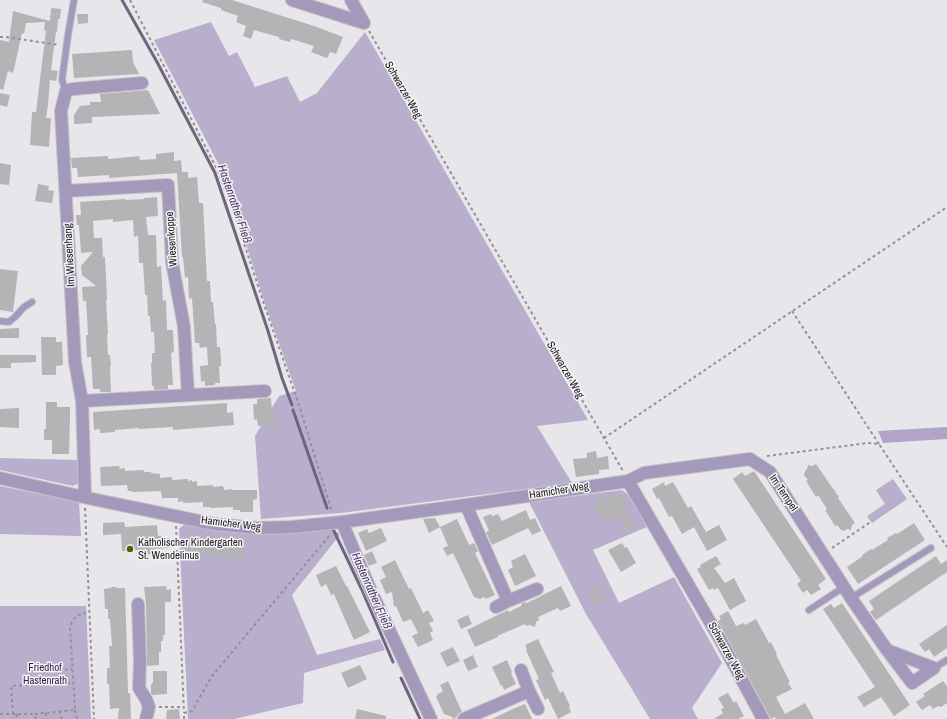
<!DOCTYPE html>
<meta charset="utf-8">
<style>
body{margin:0}
canvas{display:block;background:#e7e6ea}
</style>
<canvas width="947" height="719"></canvas>
<script>
const g = document.querySelector('canvas').getContext('2d');
g.lineJoin = 'round';
function paint(path, color) { g.fillStyle = color; g.fill(path, 'evenodd'); }
function trace(path, color, width, dash) { g.strokeStyle = color; g.lineWidth = width; g.lineCap = dash ? 'butt' : 'round'; g.setLineDash(dash || []); g.stroke(path); }
function label(font, color, halo, rows, align = 'center') {
  g.font = font + ' "Archivo Narrow",sans-serif'; g.lineWidth = 3; g.setLineDash([]); g.textBaseline = 'middle'; g.strokeStyle = halo; g.fillStyle = color; for (const [text, x, y, turn = 0] of rows) {
    g.save(); g.translate(x, y); g.rotate((+turn || 0) * Math.PI / 180); g.textAlign = isNaN(turn) ? turn : align; if (halo) g.strokeText(text, 0, 0); g.fillText(text, 0, 0); g.restore();
  }
}
paint(new Path2D(`
 M211 22 229 56 237 52 255 87 287 76 300 102 317 93 365 32 588 420 537 426 572 483 341 513 261 519 255 436 279 396 296 391 266 307 239 222 221 169 154 40Z
 M0 458 78 460 79 483 73 486 0 470Z
 M893 479 907 499 872 523 867 516 885 504 876 490Z
 M0 486 79 502 81 536 0 534Z
 M622 490 630 496 647 527 593 550 619 603 674 577 722 663 692 708 698 719H650L586 614 529 502Z
 M185 524 213 529 257 533H294L330 529 339 533V536L292 595 317 655 380 639 385 650 304 673 303 703 234 719H188L179 529Z
 M0 606H86L91 719H0Z`), '#b9aecc');
paint(new Path2D(`
 M947 427V439L883 443 878 431Z`), '#b1a4c8');
trace(new Path2D(`
 M122 0 157 62 215 173 268 331 282 378 292 405
 M293 410 327 508
 M333 529 362 590 393 662
 M401 678 420 719`), '#6e657e', 3);
paint(new Path2D(`
 M203 0H232L314 26 343 37 336 54 330 52 327 58 311 52 314 46 291 39 290 42 279 39V37L254 30 251 39 243 36 246 26 236 22 238 16 221 10V8L202 2Z
 M51 8 61 9 60 19H58L57 32H56L51 70 58 71 56 81 50 80 48 105 46 118H51L49 147 30 145 32 112H36L46 31 44 30 45 22 26 23 24 34 22 33 13 73 8 71 3 90 0 89V40L9 42 13 11 50 21Z
 M77 14H88V23L78 24Z
 M132 50 133 62 139 74 74 78 72 54Z
 M148 90 160 114 92 117V123L74 124V115L80 106 90 105V102H101L100 94Z
 M0 93 10 95 7 107 0 105Z
 M174 152V161L181 160 182 172H188V178L197 177 199 203H203L207 281H210L211 302H213L215 324H216L217 347H220L221 358V366H219L220 383H215V385L205 386V381L201 382 200 366 208 365 207 347 200 348 199 343H195L192 298 189 299 188 277 185 278 183 257H182L177 173 109 178V175L78 177 77 168H72L71 158 108 156V159L139 156 140 160 156 159V154Z
 M0 163 11 165 9 185 0 184Z
 M38 184 49 186 48 190 54 191 52 203 35 201Z
 M157 197 158 216 146 217 148 235H156L157 267 161 266 163 301 166 300 167 330H173L174 352 171 353 173 385H168V389L154 390V386H152L151 363H152V353H155L154 332H151L150 316H148L147 295H145L143 263H139L138 236 134 237 133 220 113 222V219L93 221 94 238H102L103 257H105L107 300H106L108 334 107 335 108 355H110L111 366H110L111 392H100V389H93L91 357H87L86 335H88L87 316 86 301H83L82 287 96 286 82 275 81 266 93 252 81 253 79 225H77L76 215H81L80 202 125 199 126 200 144 199V198Z
 M0 269 18 271 13 312 0 310Z
 M19 328V338H0V329Z
 M41 337H56V342H62L63 365 56 366V375H42Z
 M0 355H36V362L11 363V368H0Z
 M271 398 272 413H275L276 425 258 426 257 419 254 420 253 404H257V399Z
 M46 402H57V407H70V417L69 454H52V440H44V429H46Z
 M227 403V413L233 412 234 425 173 430V427L139 429V428L115 430V432L100 433V429L94 430 93 412Z
 M19 408V428L0 427V409Z
 M596 451 597 458 608 456 609 469 599 470V474L576 477 573 459 587 458V453Z
 M816 464 833 489H834L836 493 839 497 838 498 855 523 852 525 851 530 847 529 844 531 841 530 837 525 835 526 825 510 827 509 818 495 816 497 806 481 808 480 804 475 805 471 807 469 808 465 812 466Z
 M119 466 120 469 125 468V471L144 470V472H151V473L160 474V478L172 477V480L188 479V481L192 480V482L197 481V486L213 485V487L223 486 224 490 232 489V490H257V499L253 500V512H240V510H233V507L211 508 210 507H203V502L183 503V501L178 502V498H162L161 491 132 492V491H128L127 485 101 486 100 467Z
 M754 471 826 579 818 585 821 589 811 595 807 590 803 593 797 584 801 581 733 479 742 472 745 476Z
 M664 482 665 486 673 482 688 508 691 506 706 532 719 525 727 540 707 551 694 527 682 534 672 516 669 517 659 498 657 499 652 489Z
 M624 495 627 516 632 515 634 529 623 530 621 517 598 520 596 499Z
 M526 510 530 520 535 518 541 531 532 535 528 528 492 545 486 532 489 531 483 517 491 514 492 516 498 514 502 521Z
 M435 518 440 527 429 533 423 519Z
 M457 519 469 545 474 543 478 551 475 553 495 595 486 599 484 597 480 599 474 597 453 553 447 556 443 548 448 546 440 527Z
 M124 522 125 527 157 525 158 536H162V538H169L170 548 154 549 155 554 138 555V550L122 551 121 534 103 535V523Z
 M914 523 925 540 858 584 847 567 863 556 862 555 871 549 872 550 888 540 887 538 896 533 897 534Z
 M381 528 387 541 366 551 358 533 367 529 369 533Z
 M198 534V538L242 537V557H241V559L231 560V556H188V535Z
 M622 543 625 548 627 547 636 563 621 572 608 550Z
 M372 551 377 563 369 566 364 555Z
 M525 554 536 576 515 586 508 570 513 567 511 561Z
 M716 556 721 564 714 568 725 583 734 578 746 601 730 610 718 588 714 590 713 588 709 590 697 569 701 567 700 565Z
 M936 556 941 564 947 560V572L876 620 870 612 874 609 869 601Z
 M395 560 409 589 411 588 423 613 428 610 434 621 429 623 433 631 430 633 433 640 418 647 412 636 418 633 411 619 403 622 396 606 394 607 392 592 386 594 380 580 386 577 381 567Z
 M336 566 346 586H347L370 632 354 640 334 594 331 595 326 584 321 587 316 575Z
 M166 586 167 590 171 589V602H165V635H163V641H161V652H159V665L147 666 146 604 144 587Z
 M561 586 571 606 560 611 558 608 538 617 539 620 536 622 535 627 529 625 526 626 525 624 497 636 498 637 475 647 467 630 508 610 509 612 521 606 522 603 524 602 527 603Z
 M112 587H116L117 588H125L128 693H130L131 719H118L119 708 110 709 109 684H107V668H110L109 646H112L110 619H108V609H105L104 589 111 588Z
 M599 587 605 600 594 605 588 592Z
 M842 603 910 705 894 716 881 697 864 707 857 697 875 687 823 609 831 604 834 608Z
 M728 611 736 626 744 623 745 625 756 619 769 643 771 642 777 654 776 655 790 682 788 683 792 689 776 697 785 714 805 703 814 719H776L775 717 771 719 718 621 721 619 719 616Z
 M468 615 472 624 461 629 457 620Z
 M947 625V648L934 657 929 649 925 652 919 644Z
 M538 639 554 672 551 673 560 693 563 691 570 706 569 707 571 712 558 719 548 698 545 700 536 680 539 679 526 650 527 649 525 645Z
 M453 647 460 661 447 667 440 653Z
 M473 655 478 667 468 671 463 660Z
 M507 660 512 672 511 673 516 684 504 690 502 685 501 686 492 667Z
 M360 665 367 679 348 688 341 673Z
 M153 671H167V694L152 695 151 693V685L153 682Z
 M448 681 462 712 458 714 457 717 453 719 452 717 444 714 436 697 438 694 443 691 440 685Z
 M943 681 947 686V703L941 707 938 706 933 709 930 705 922 710 916 702 925 696 923 694Z
 M728 693 734 703 736 701 744 716 738 719H714L723 713 721 709 724 708 718 698Z
 M525 704 532 719H492L515 708Z
 M179 709 180 719H166L167 710Z
 M357 709 386 716V719H355Z`), '#b4b3b6');
const lane = new Path2D(`
 M66 91 62 80 68 35 74 0
 M0 321 9 322 15 317 24 307 32 302
 M851 598 931 548
 M809 610 844 587
 M934 668 947 660`);
const street = new Path2D(`
 M292 0 364 23
 M351 0 364 23
 M66 191 168 185 172 262 184 327 188 395
 M82 401 265 391
 M0 478 97 500 214 524 257 528 292 527 342 522 466 505 628 481 644 473 750 459 770 472 851 598 887 650 912 683 934 668 887 650
 M628 481 721 641 763 719
 M85 497 82 401 75 362 61 111 66 91 73 89 142 83
 M466 505 508 601 537 589
 M342 522 371 591 431 719
 M138 604 140 662 139 688 146 699 149 707 146 719
 M496 607 508 601
 M521 670 529 691
 M464 719 529 691 538 709`);
trace(lane, '#c3c2c6', 8);
trace(street, '#c3c2c6', 14);
trace(new Path2D(`
 M130 0 218 171 237 222 265 307 299 405 332 512
 M369 31 623 471
 M0 37H6L59 45
 M792 311 879 444
 M604 438 947 207
 M767 456 868 443 879 444 947 547
 M85 508 94 719
 M176 526 184 713
 M832 548 872 521
 M47 672 72 669
 M159 707H184
 M75 710 77 719
 M59 711 62 719
 M45 713 48 719
 M0 714H34
 M13 714 11 686 73 683
 M16 714 18 719
 M36 719 34 714 75 710 70 627C74 615 79 615 90 611
 M184 719V713L192 711 212 676 330 535`), '#929194', 2, [3, 3]);
trace(lane, '#a599bb', 6);
trace(street, '#a599bb', 12);
for (const [x, y, r, color] of [
 [130,549,4,"#4f6004"]
]) { const dot = new Path2D(); dot.arc(x, y, r, 0, 2 * Math.PI); g.fillStyle = color; g.fill(dot); trace(dot, '#f5f4f7', 1.5); }
label('11px', '#202021', '#f5f4f7', [
 ["Schwarzer Weg",403,90,60],
 ["Wiesenkoppe",172,239,-94],
 ["Im Wiesenhang",70,255,-93],
 ["Schwarzer Weg",565,370,60],
 ["Hamicher Weg",559,491,-9],
 ["Im Tempel",783,493,56],
 ["Hamicher Weg",231,524,7],
 ["Schwarzer Weg",726,651,61]
]);
label('11px', '#202021', '#f5f4f7', [
 ["Katholischer Kindergarten",138,543],
 ["St. Wendelinus",138,556]
], 'left');
label('11px', '#331f4e', '#f5f4f7', [
 ["Friedhof",45,668],
 ["Hastenrath",45,681]
]);
label('italic 12px', '#4b3768', '#f5f4f7', [
 ["Hastenrather Fließ",234,204,71],
 ["Hastenrather Fließ",371,591,66]
]);
</script>
